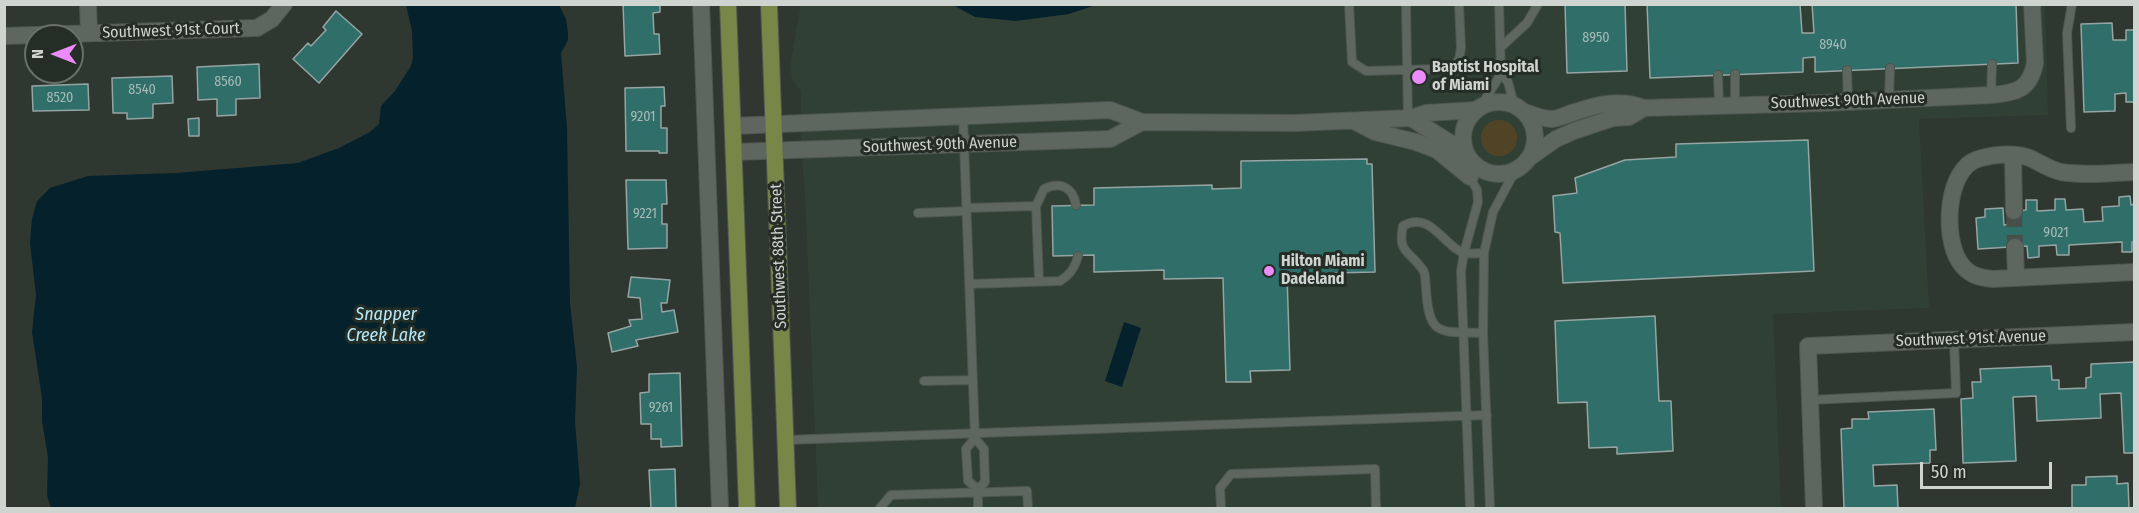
<!DOCTYPE html>
<style>
body{margin:0}
#map{position:relative;width:2139px;height:513px;overflow:hidden;background:#2e3730;font-family:"Fira Sans Condensed",sans-serif}
canvas{display:block}
.frame{position:absolute;inset:0;border:6px solid #ced4d0;pointer-events:none}
.north{position:absolute;left:24px;top:24px;width:60px;height:60px;box-sizing:border-box;background:#242d26;border:2px solid #68706a;border-radius:50%;rotate:270deg;font-size:16px;font-weight:700;line-height:24px;text-align:center;color:#ced4d0}
.north::after{content:'';display:block;margin:auto;width:21px;height:27px;background:#ec8cfa;clip-path:polygon(50% 0,100% 100%,50% 72%,0 100%)}
.scale{position:absolute;left:1920px;top:462px;width:132px;height:27px;box-sizing:border-box;border:3px solid #ced4d0;border-top:0;padding-left:8px;font-size:18px;line-height:21px;white-space:nowrap;color:#ced4d0;-webkit-text-stroke:4px #242d26;paint-order:stroke}
</style>
<div id="map">
<canvas width="2139" height="513"></canvas>
<div class="frame"></div>
<div class="north">N</div>
<div class="scale">50 m</div>
</div>
<script>
const g = document.querySelector('canvas').getContext('2d');
g.lineJoin = 'round';
function paint(path, color) { g.fillStyle = color; g.fill(path, 'evenodd'); }
function trace(path, color, width, dash) { g.strokeStyle = color; g.lineWidth = width; g.lineCap = dash ? 'butt' : 'round'; g.setLineDash(dash || []); g.stroke(path); }
function label(font, color, halo, rows, align = 'center') {
  g.font = font + ' "Fira Sans Condensed",sans-serif'; g.lineWidth = 6; g.setLineDash([]); g.textBaseline = 'middle'; g.strokeStyle = halo; g.fillStyle = color; for (const [text, x, y, turn = 0] of rows) {
    g.save(); g.translate(x, y); g.rotate((+turn || 0) * Math.PI / 180); g.textAlign = isNaN(turn) ? turn : align; if (halo) g.strokeText(text, 0, 0); g.fillText(text, 0, 0); g.restore();
  }
}
paint(new Path2D(`
 M801 4H2045L2048 115 1919 119 1929 308 1773 314 1781 508H818L805 193 801 151V91L792 80 790 65Z`), '#314035');
paint(new Path2D(`
 M1481 138a18 18 0 1 1 36 0a18 18 0 1 1-36 0Z`), '#514426');
paint(new Path2D(`
 M406 5H559L566 19 568 33V40L561 53 567 128 570 303 577 367 575 421 580 484 575 508H51L47 495 48 457 42 421V398L32 332 36 295 30 243 32 219 37 201 50 188 88 176 176 173 298 163 339 148 370 132 379 124 381 106 395 91 411 66 413 58 412 31Z
 M953 5V4L1108 5H1096L1069 14 1016 21 975 17Z
 M1124 322 1141 328 1122 387 1105 381Z`), '#05222c');
const building = new Path2D(`
 M623 4H660V12L653 13 654 34H659L660 54 625 56Z
 M1565 4H1625L1627 71 1567 73Z
 M1647 4H1800L1802 33H1814L1812 4H2016L2018 63 1815 72V57L1803 58V72L1650 78Z
 M336 11 362 34 319 83 293 59 308 43 311 46 326 30 323 27Z
 M2112 23 2113 40H2126V30H2134V102H2126V93L2115 94V111L2084 112 2081 24Z
 M259 64 260 98 236 99V115L217 116V99L198 100 197 67Z
 M172 76 173 103 153 104V118L127 119V113H113L112 78Z
 M88 84 89 110 33 111 32 86Z
 M664 87 665 106H661V128H667V153H659V151H626L625 88Z
 M199 118V136H189L188 119Z
 M1808 140 1814 271 1563 283 1560 233 1555 232 1553 196 1577 193 1575 178 1625 160 1676 157V144Z
 M1367 159V164H1372L1375 272 1287 274 1290 370 1250 371 1251 382H1226L1223 278 1164 279V270L1094 272V255L1053 256 1052 206 1094 205V188L1212 185V189L1241 188V161Z
 M626 180H666L667 204H662V224H667V248L628 249Z
 M2130 196 2131 205 2134 204V242H2132V252H2122V242L2069 245V255H2057L2056 245 2039 246V257L2028 258 2027 246 1978 249 1976 218 1985 217V209L2003 208 2004 225 2009 224 2008 211 2026 210V200H2037V211L2055 210V199H2065L2066 210 2083 209 2084 222 2103 221 2102 207 2119 206V197Z
 M631 277 670 280 667 303H661L662 312 674 310 678 332 636 340 638 346 612 352 608 333 631 326 629 320 642 319 640 298 628 297Z
 M1655 316 1659 401H1671L1673 451 1617 454V447L1589 448 1587 402 1558 403 1555 321Z
 M2134 362V453H2124L2121 393 2100 394 2101 418 2037 421 2036 396 2013 397 2016 461 1963 463 1961 399 1973 398 1972 382H1981L1980 369 2051 366 2052 380H2059V389L2086 388V378L2091 377V364Z
 M680 373 682 446 661 447V439H651V424H641L640 393 649 392V374Z
 M1934 409 1936 450H1930V463L1873 465 1874 486 1897 485 1898 508H1844L1841 429 1852 428V419H1869L1868 412Z
 M675 469 676 508H651L649 470Z
 M2117 476V484L2128 483 2129 508H2072V485H2086V477Z`);
paint(building, '#2f6e69');
trace(building, '#96a5a3', 1.5);
trace(new Path2D(`
 M2014 211 2015 247`), '#464f48', 16, [16, 8]);
const service = new Path2D(`
 M1349 4 1352 62 1366 71 1437 69 1454 65 1459 60 1461 48 1459 4
 M1406 4 1408 118
 M1501 47 1527 23 1538 4
 M1847 70 1848 102
 M1501 74 1508 82 1514 105
 M1735 74V105
 M1718 75 1719 105
 M1991 95 1992 64
 M1889 100 1890 68
 M1481 106 1501 74 1499 4
 M963 116 975 438 984 449V452L985 482 978 489
 M2071 128 2067 33 2072 4
 M1468 157V173L1477 190 1478 202 1464 253 1461 271 1470 508
 M1036 206 1039 281
 M966 208 1036 206 1044 189C1060 181 1073 187 1076 205
 M918 213 967 211
 M969 284 1060 281C1070 275 1075 268 1078 256
 M1483 333C1439 331 1429 338 1426 288 1425 282 1426 274 1423 270 1410 251 1397 253 1403 226 1431 210 1444 247 1464 253 1470 254 1478 253 1484 253
 M924 381 973 380
 M1810 400 1956 393 1954 340
 M975 438 966 449 968 481 978 489V508
 M785 440 1487 415
 M880 508 891 495 1027 491 1028 508
 M1221 508 1220 488 1231 474 1375 469 1376 508
 M1490 508 1483 333 1484 253 1493 212 1515 171`);
const minor = new Path2D(`
 M88 4 89 33
 M701 4 720 508
 M4 36 257 28 272 19 284 4
 M1463 138a36 36 0 1 1 72 0a36 36 0 1 1-72 0Z
 M1525 112C1533 115 1543 119 1552 119 1560 118 1568 114 1575 112 1598 104 1620 99 1644 108L1824 103 1991 95C2016 93 2030 90 2035 63L2032 4
 M1411 118 1466 153
 M1354 121 1375 132 1416 142 1437 150 1470 177
 M733 126 1110 110 1142 122 1294 123 1411 118 1426 113 1476 110
 M734 152 1110 139 1142 122
 M2013 155 2014 211
 M1529 158 1556 139 1574 131 1613 118 1629 117 1644 108
 M2134 172C2111 173 2085 176 2061 172 2051 170 2042 164 2032 159 2017 152 1994 154 1978 159 1946 169 1943 236 1959 261 1967 274 1978 278 1993 279L2134 272
 M2015 247 2016 278
 M1814 508 1808 346 2134 332`);
const primary = new Path2D(`
 M728 4 747 508
 M769 4 788 508`);
trace(service, '#4d554f', 10);
trace(minor, '#4d554f', 18);
trace(primary, '#4d554f', 18);
trace(service, '#5d6760', 8);
trace(minor, '#5d6760', 16);
trace(primary, '#768747', 16);
for (const [x, y, r, color] of [
 [1419,77,8,"#ec8cfa"],
 [1269,271,6,"#ec8cfa"]
]) { const dot = new Path2D(); dot.arc(x, y, r, 0, 2 * Math.PI); g.fillStyle = color; g.fill(dot); trace(dot, '#242d26', 2); }
label('14px', '#a6bab6', null, [
 ["8950",1596,38],
 ["8940",1833,45],
 ["8560",228,82],
 ["8540",142,90],
 ["8520",60,98],
 ["9201",643,117],
 ["9221",645,214],
 ["9021",2056,233],
 ["9261",661,408]
]);
label('16px', '#ced4d0', '#242d26', [
 ["Southwest 91st Court",171,31,-2],
 ["Southwest 90th Avenue",1848,101,-2],
 ["Southwest 90th Avenue",940,145,-2],
 ["Southwest 88th Street",779,256,-92],
 ["Southwest 91st Avenue",1971,339,-2]
]);
label('bold 16px', '#ced4d0', '#242d26', [
 ["Baptist Hospital",1432,68],
 ["of Miami",1432,86],
 ["Hilton Miami",1281,262],
 ["Dadeland",1281,280]
], 'left');
label('italic 18px', '#b5e7f9', '#242d26', [
 ["Snapper",386,315],
 ["Creek Lake",386,336]
]);
</script>
